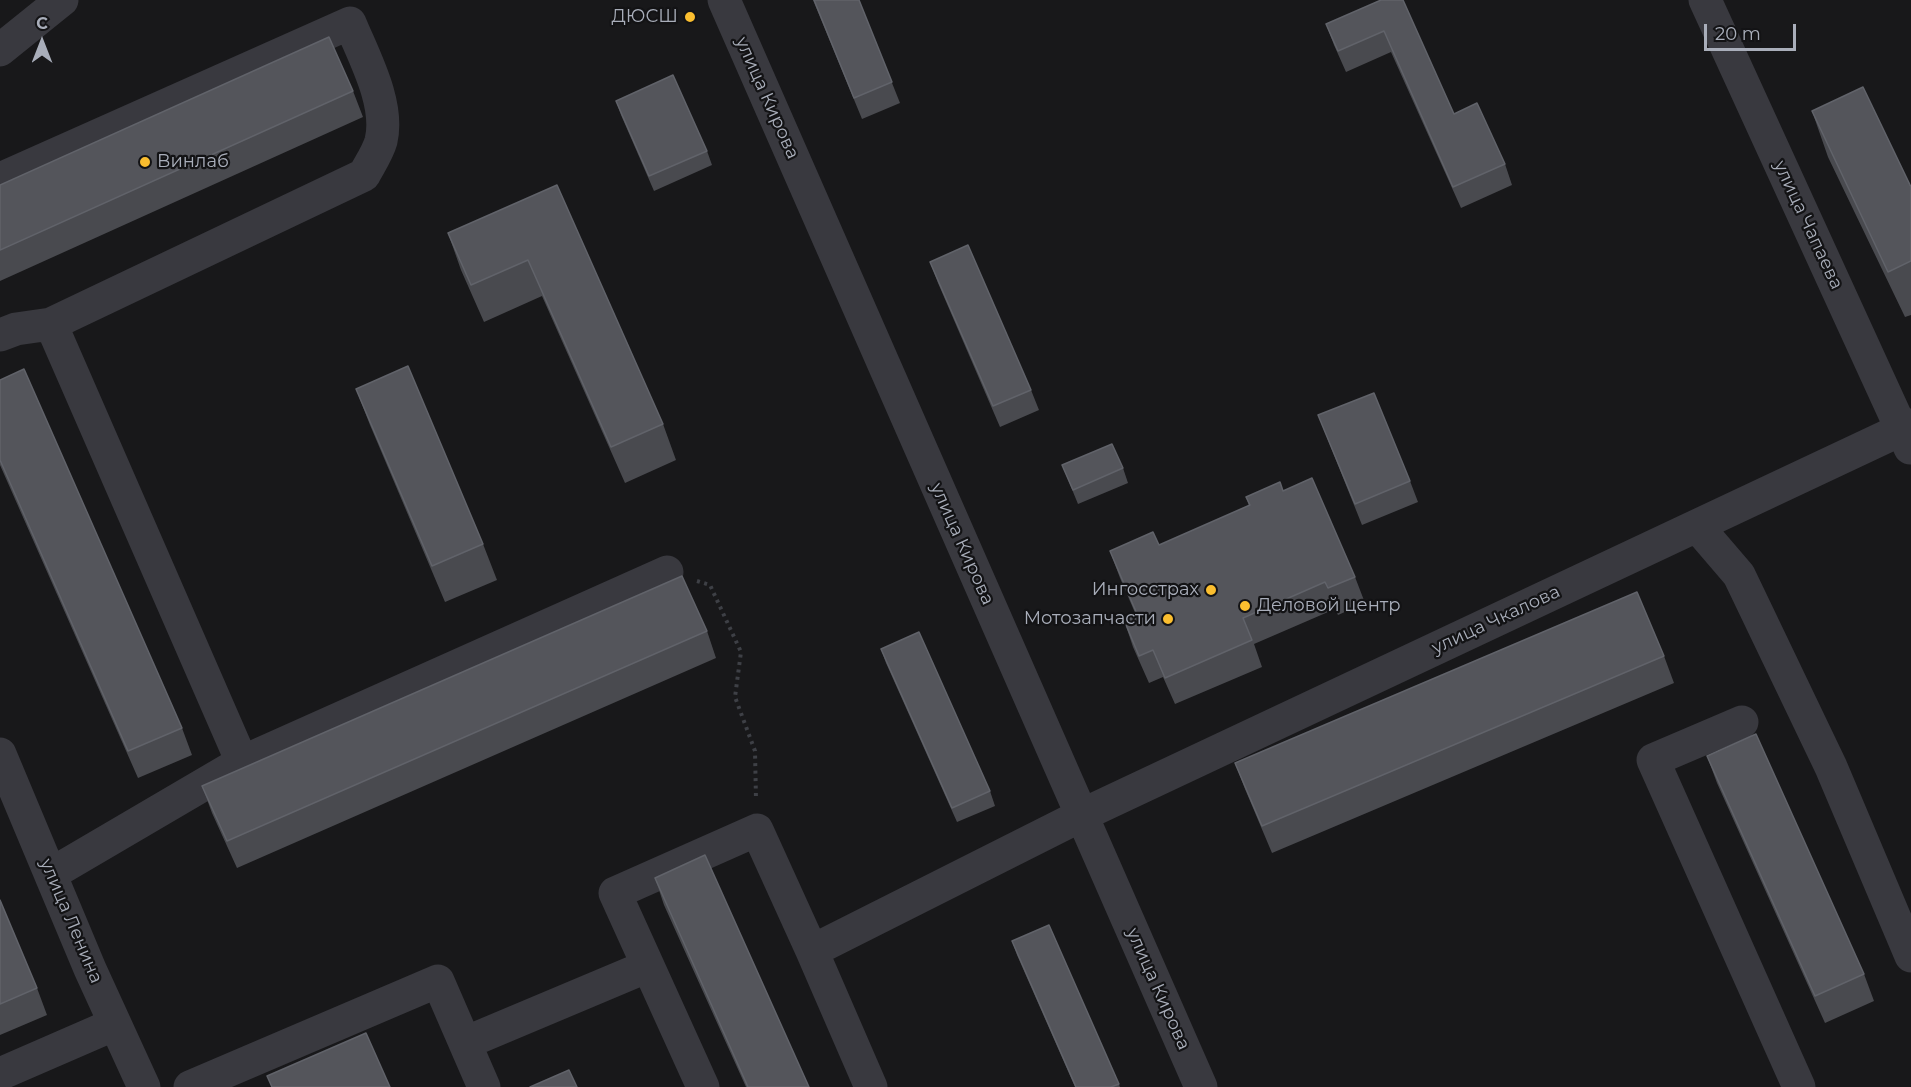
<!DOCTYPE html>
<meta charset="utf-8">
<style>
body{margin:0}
#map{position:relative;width:1911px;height:1087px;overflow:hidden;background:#18181a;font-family:Montserrat,sans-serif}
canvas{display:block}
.north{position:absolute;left:12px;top:12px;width:60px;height:60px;-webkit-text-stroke:4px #131315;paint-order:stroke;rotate:0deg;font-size:16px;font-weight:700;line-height:24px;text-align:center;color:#a9aeba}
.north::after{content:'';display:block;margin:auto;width:21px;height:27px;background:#a9aeba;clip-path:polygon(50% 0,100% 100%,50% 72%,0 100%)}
.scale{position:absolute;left:1704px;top:24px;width:92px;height:27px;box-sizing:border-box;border:3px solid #a9aeba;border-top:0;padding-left:8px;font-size:18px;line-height:21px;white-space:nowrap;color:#a9aeba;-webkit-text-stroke:4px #131315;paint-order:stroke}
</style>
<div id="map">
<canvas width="1911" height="1087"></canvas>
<div class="north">С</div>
<div class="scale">20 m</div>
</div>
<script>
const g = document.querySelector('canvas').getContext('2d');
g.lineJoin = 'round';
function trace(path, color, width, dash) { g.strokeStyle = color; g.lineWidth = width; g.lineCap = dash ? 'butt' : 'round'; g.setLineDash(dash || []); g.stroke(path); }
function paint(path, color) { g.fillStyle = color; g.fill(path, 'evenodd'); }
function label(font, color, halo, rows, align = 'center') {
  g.font = font + ' Montserrat,sans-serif'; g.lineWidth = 4.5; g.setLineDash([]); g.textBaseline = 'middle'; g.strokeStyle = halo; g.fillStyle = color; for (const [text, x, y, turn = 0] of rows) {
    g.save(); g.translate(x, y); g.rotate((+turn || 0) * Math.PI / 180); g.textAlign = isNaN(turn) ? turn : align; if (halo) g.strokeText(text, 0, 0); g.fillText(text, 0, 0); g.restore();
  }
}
trace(new Path2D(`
 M697 581 710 585 741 652 735 697 755 751 756 800`), '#3e4046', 4, [3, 4.5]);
trace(new Path2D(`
 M724 0 1201 1087
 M1705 0 1910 448
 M0 50 62 0
 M0 179 350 23C364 57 390 104 381 141 378 152 370 164 364 175L51 324 16 329 0 335
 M51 324 242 762 667 572
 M1697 526 1739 575 1831 767 1911 956
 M1742 722 1653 760 1799 1087
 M0 754 90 969 144 1087
 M51 874 242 762
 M812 951 871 1087
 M465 1043 648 966
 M0 1074 115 1024
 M190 1087 438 981 484 1087
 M703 1087 615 893 757 830 812 951 1082 815 1911 425`), '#39393f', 33);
paint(new Path2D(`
 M813 0H859L900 103 862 119Z
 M1381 0 1454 114 1505 164 1512 185 1461 208 1391 52 1346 72 1334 45 1326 24Z
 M353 91 363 117 0 281V185Z
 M616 101 707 151 712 165 654 191 621 115Z
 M1812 111 1911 187V315L1905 317 1828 157Z
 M557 185 663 424 676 460 625 483 542 296 484 322 461 270 448 233Z
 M930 262 1031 390 1039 410 1000 427 938 283Z
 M0 380 182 728 192 755 138 778 0 465Z
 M356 389 483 544 497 580 445 602 370 425Z
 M1318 415 1410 481 1418 502 1362 525Z
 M1062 465 1123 468 1128 483 1078 504Z
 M1283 491 1355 577 1365 603 1338 615 1335 609 1254 644 1262 667 1175 704 1163 677 1149 683 1133 647 1124 620 1136 615 1120 578 1110 551 1159 545 1249 506 1246 497Z
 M707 631 716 658 237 868 212 813 202 786Z
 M881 649 990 791 995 806 957 822 886 663Z
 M1664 656 1674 683 1272 853 1245 789 1235 763Z
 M1707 756 1864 974 1874 1001 1825 1023 1717 783Z
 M655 878 809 1087H746L664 905Z
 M0 900 37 988 47 1015 0 1035Z
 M1049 925 1120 1087H1075L1017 955 1012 941Z`), '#494a4f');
const building = new Path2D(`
 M814 0H859L892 82 854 98Z
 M1381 0H1403L1454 114 1477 103 1505 164 1453 187 1384 31 1338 51 1326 24Z
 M329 37 353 91 0 250V185Z
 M673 75 707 151 649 176 616 101Z
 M1863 87 1911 187V261L1888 272 1812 111Z
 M557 185 663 424 611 447 528 260 471 285 448 233Z
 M968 245 1031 390 993 406 930 262Z
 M408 366 483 544 432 566 356 389Z
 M24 369 182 728 128 751 0 460V380Z
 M1374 393 1410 481 1355 504 1318 415Z
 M1112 444 1123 468 1073 490 1062 465Z
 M1312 478 1355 577 1328 588 1325 582 1243 618 1252 640 1165 678 1153 650 1139 656 1124 620 1137 614 1110 551 1153 532 1159 545 1250 505 1246 497 1280 482 1283 491Z
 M682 576 707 631 227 841 202 786Z
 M1637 592 1664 656 1262 826 1235 763Z
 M919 632 990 791 952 808 881 649Z
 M1756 734 1864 974 1815 996 1707 756Z
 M705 855 809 1087H748L655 878Z
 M0 900 37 988 0 1004Z
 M1049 925 1119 1084 1111 1087H1076L1012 941Z
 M366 1033 390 1087H272L267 1076Z
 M569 1070 577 1087H530Z`);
paint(building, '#54555b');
trace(building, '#61636a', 1.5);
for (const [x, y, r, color] of [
 [690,17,6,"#fbbe2f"],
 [145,162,6,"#fbbe2f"],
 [1211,590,6,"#fbbe2f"],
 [1245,606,6,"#fbbe2f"],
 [1168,619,6,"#fbbe2f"]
]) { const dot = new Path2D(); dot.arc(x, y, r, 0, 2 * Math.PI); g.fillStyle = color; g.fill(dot); trace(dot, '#131315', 2); }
label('18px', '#a9aeba', '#131315', [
 ["ДЮСШ",678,17],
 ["Винлаб",157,162,"left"],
 ["Ингосстрах",1199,590],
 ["Деловой центр",1257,606,"left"],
 ["Мотозапчасти",1156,619]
], 'right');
label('18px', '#a9aeba', '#131315', [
 ["улица Кирова",767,98,66],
 ["улица Чапаева",1808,225,65],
 ["улица Кирова",962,544,66],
 ["улица Чкалова",1496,620,-25],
 ["улица Ленина",71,921,67],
 ["улица Кирова",1158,989,66]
]);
</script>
